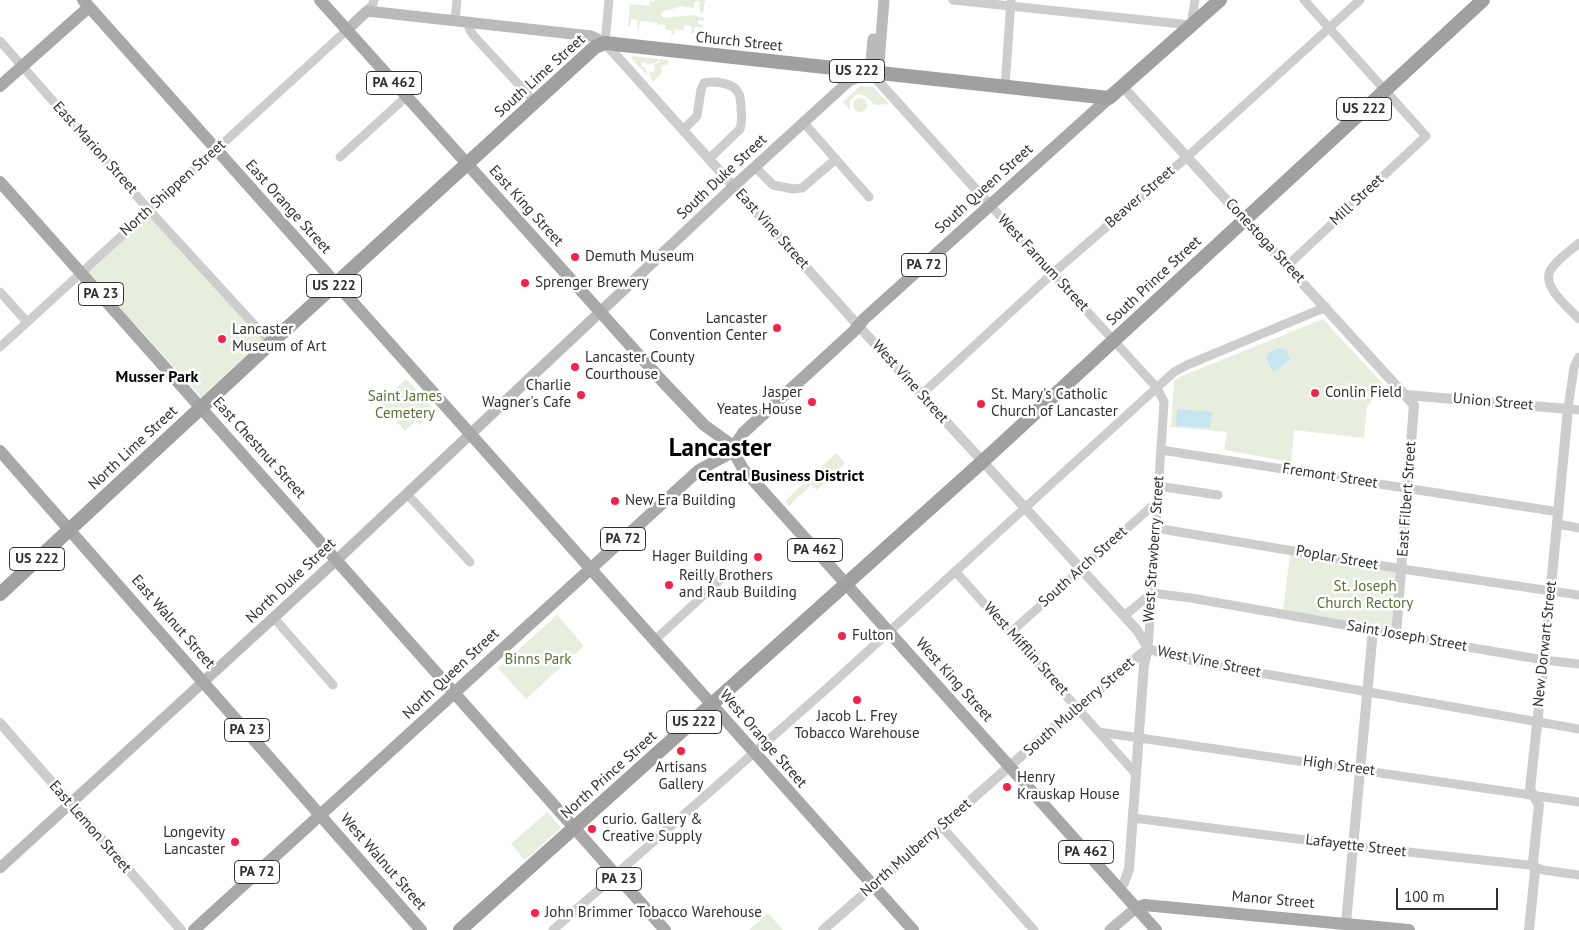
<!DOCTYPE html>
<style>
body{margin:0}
#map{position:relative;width:1579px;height:930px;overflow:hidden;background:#fff;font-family:"PT Sans",sans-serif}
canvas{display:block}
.scale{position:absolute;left:1396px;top:888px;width:102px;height:22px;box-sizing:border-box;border:2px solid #303030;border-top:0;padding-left:6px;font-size:15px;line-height:18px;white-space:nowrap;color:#303030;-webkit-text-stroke:4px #fff;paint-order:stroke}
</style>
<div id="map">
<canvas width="1579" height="930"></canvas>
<div class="scale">100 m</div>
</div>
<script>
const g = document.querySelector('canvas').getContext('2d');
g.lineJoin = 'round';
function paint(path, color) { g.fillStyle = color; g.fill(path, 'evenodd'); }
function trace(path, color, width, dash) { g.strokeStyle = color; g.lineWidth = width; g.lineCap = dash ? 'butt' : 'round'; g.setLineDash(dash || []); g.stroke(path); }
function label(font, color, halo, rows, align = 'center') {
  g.font = font + ' "PT Sans",sans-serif'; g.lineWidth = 5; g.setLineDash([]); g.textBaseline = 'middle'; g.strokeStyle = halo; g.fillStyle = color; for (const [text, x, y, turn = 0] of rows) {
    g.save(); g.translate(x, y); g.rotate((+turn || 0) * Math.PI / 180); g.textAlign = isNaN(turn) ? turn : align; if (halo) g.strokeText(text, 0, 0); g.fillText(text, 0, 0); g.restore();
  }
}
paint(new Path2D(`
 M650 0 654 2 655 0H705L703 13 700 12 699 1H695L693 8 680 6 670 10 663 11 661 14 663 18 692 15 704 18V21L698 20V24L703 25 702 33V27H694V33H691L692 26 684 25 683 32 682 30 674 29V34L671 36 672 31 665 29V25L659 24 657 26V23L640 21 639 29H637L638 20 631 19 630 26H628L630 4 649 6Z
 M633 56 658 59V62L647 65 646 62 641 63 642 67H645L648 76 631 58Z
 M660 59 668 60V64L662 66 661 74 653 82 649 73 655 71 654 64 659 63Z
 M860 86 873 87 889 104 876 105C868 101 867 94 857 94L850 101V110L843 102Z
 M853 105a7 7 0 1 1 14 0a7 7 0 1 1-14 0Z
 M148 215 263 340 201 397 87 271Z
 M1323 319 1383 384 1367 407 1364 438 1294 430 1291 462 1224 450 1227 432 1171 427 1174 381 1182 376Z
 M406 379 436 411 433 414 430 413 427 414 426 419 419 425 415 421 405 431 380 404Z
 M836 453 845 463 817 490 811 485 789 506 785 501Z
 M1290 555 1397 572 1391 630 1283 610Z
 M557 615 584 646 526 699 498 668Z
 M547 812 561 828 525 860 511 844Z
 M768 913 783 930H749Z`), '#e8eedd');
paint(new Path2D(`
 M1279 348 1286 350 1290 360 1273 372 1266 358 1268 353Z
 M1177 409 1212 412 1210 428 1176 426Z`), '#c7e5f0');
trace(new Path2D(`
 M953 0 1191 25 1195 0
 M367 11 373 4 374 0
 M455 21 457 0
 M470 22 469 28 473 35 535 102
 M0 41 149 210 271 343
 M605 43 609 0
 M1005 87 1011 0
 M804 123 869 197
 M683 130 697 116 701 90 704 83C714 81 734 82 739 94 741 99 741 104 741 109 742 116 742 122 740 129L709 159
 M340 157 406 97
 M755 167 773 185 793 189 802 188 836 159
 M990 205 1157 388 1164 402 1148 648 1162 654 1209 664 1579 729
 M1579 243C1570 251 1556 260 1550 271 1542 287 1569 308 1579 319
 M1288 265 1426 136 1304 0
 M0 292 27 322
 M0 347 347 30
 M1579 357 1574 367 1568 409 1579 410
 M921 395 1052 274 1187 157 1360 0
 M1161 450 1559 512
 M1158 486 1218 495
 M407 494 470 562
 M1558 524 1579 528
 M1155 528 1402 569 1579 595
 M955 571 1136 774
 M1124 616 1152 593 1191 598 1373 630
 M273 617 333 685
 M1011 632 1151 507 1157 505
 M1396 635 1544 660 1579 664
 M655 640 721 579
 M1099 732 1579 802
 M1133 818 1353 846 1529 865 1543 870 1579 875
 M942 827 1034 930
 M553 930 823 692 1174 372 1187 365 1326 307`), '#cdcdcd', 9);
trace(new Path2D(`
 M605 43 864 332 1137 630 1148 648
 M870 72 990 205
 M1122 86 1414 405 1396 635 1373 630 1346 923
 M1407 395 1568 409 1544 660 1530 789 1539 805 1533 862 1535 871 1529 930
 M0 723 181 930
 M1119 888 1124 883 1129 869 1144 665 1148 648
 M823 930 1044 736 1148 648`), '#cdcdcd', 10);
trace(new Path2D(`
 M347 30 367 11 591 36 605 43
 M870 72 873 39
 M0 868 343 554 734 186 849 81 870 72 879 63 884 0
 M1110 930 1136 908`), '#bababa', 11);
trace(new Path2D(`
 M83 0 913 930
 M320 0 664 383 704 425 729 443 743 469 1156 930
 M0 86 89 7
 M0 182 665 930
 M0 451 421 930
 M1136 908 1144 905 1409 930
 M194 930 699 470 729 454 743 433 853 332 864 319 1109 98`), '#a8a8a8', 12);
trace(new Path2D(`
 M0 594 261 352 595 47 605 43 1109 98 1220 0
 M460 930 982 462 1483 0`), '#a0a0a0', 14);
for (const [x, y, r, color] of [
 [575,257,5,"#f7224b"],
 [525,283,5,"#f7224b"],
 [777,328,5,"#f7224b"],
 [222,339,5,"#f7224b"],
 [575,367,5,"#f7224b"],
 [1315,393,5,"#f7224b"],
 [581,395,5,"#f7224b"],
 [812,402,5,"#f7224b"],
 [981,404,5,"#f7224b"],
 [615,501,5,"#f7224b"],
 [758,557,5,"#f7224b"],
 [669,585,5,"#f7224b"],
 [842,636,5,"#f7224b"],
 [857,700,5,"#f7224b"],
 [681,751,5,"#f7224b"],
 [1007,787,5,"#f7224b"],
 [592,829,5,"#f7224b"],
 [235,842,5,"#f7224b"],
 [535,913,5,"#f7224b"]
]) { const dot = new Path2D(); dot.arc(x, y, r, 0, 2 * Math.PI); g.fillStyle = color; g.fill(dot); trace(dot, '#fff', 2); }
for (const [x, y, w] of [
 [857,71,55],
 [394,83,55],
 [1364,109,55],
 [924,265,45],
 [334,286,55],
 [101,294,45],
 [623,539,45],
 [815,550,55],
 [37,559,55],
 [694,722,55],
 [247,730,45],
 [1086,852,55],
 [257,872,45],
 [619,879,45]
]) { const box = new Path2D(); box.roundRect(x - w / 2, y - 11.5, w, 23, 4); g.fillStyle = '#fff'; g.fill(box); trace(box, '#303030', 1); }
label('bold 14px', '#303030', null, [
 ["US 222",857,71],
 ["PA 462",394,83],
 ["US 222",1364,109],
 ["PA 72",924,265],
 ["US 222",334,286],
 ["PA 23",101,294],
 ["PA 72",623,539],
 ["PA 462",815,550],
 ["US 222",37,559],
 ["US 222",694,722],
 ["PA 23",247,730],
 ["PA 462",1086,852],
 ["PA 72",257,872],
 ["PA 23",619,879]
]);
label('15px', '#303030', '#fff', [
 ["Church Street",739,42,6],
 ["South Lime Street",540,76,-42],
 ["East Marion Street",95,148,48],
 ["South Duke Street",722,177,-43],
 ["North Shippen Street",173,188,-42],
 ["South Queen Street",984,189,-42],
 ["Beaver Street",1140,197,-41],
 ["Mill Street",1357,200,-43],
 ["East King Street",526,206,48],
 ["East Orange Street",288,207,48],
 ["East Vine Street",772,229,48],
 ["Conestoga Street",1265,241,47],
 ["West Farnum Street",1043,263,47],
 ["South Prince Street",1154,281,-43],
 ["West Vine Street",910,382,48],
 ["Union Street",1493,402,5],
 ["North Lime Street",133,448,-43],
 ["East Chestnut Street",259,448,48],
 ["Fremont Street",1330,476,9],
 ["East Filbert Street",1407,499,-86],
 ["West Strawberry Street",1154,549,-86],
 ["Poplar Street",1337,558,10],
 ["South Arch Street",1083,567,-42],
 ["North Duke Street",291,581,-43],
 ["East Walnut Street",173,622,49],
 ["Saint Joseph Street",1407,636,10],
 ["New Dorwart Street",1545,644,-84],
 ["West Mifflin Street",1026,649,48],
 ["West Vine Street",1209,662,12],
 ["North Queen Street",451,674,-43],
 ["West King Street",954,680,48],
 ["South Mulberry Street",1079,707,-41],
 ["West Orange Street",763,739,49],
 ["High Street",1339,766,8],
 ["North Prince Street",609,775,-42],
 ["East Lemon Street",90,827,49],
 ["Lafayette Street",1356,846,7],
 ["North Mulberry Street",916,848,-41],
 ["West Walnut Street",383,862,49],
 ["Manor Street",1273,900,5]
]);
label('15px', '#303030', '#fff', [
 ["Demuth Museum",585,257],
 ["Sprenger Brewery",535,283],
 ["Lancaster",767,319,"right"],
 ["Convention Center",767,336,"right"],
 ["Lancaster",232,330],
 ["Museum of Art",232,347],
 ["Lancaster County",585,358],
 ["Courthouse",585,375],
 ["Charlie",571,386,"right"],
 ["Wagner's Cafe",571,403,"right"],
 ["Jasper",802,393,"right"],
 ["Yeates House",802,410,"right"],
 ["Conlin Field",1325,393],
 ["St. Mary's Catholic",991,395],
 ["Church of Lancaster",991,412],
 ["New Era Building",625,501],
 ["Hager Building",748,557,"right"],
 ["Reilly Brothers",679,576],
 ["and Raub Building",679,593],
 ["Fulton",852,636],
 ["Jacob L. Frey",857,717,"center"],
 ["Tobacco Warehouse",857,734,"center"],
 ["Artisans",681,768,"center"],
 ["Gallery",681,785,"center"],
 ["Henry",1017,778],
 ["Krauskap House",1017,795],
 ["curio. Gallery &",602,820],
 ["Creative Supply",602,837],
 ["Longevity",225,833,"right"],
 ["Lancaster",225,850,"right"],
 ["John Brimmer Tobacco Warehouse",545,913]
], 'left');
label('15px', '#597138', '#fff', [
 ["Saint James",405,397],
 ["Cemetery",405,414],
 ["St. Joseph",1365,587],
 ["Church Rectory",1365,604],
 ["Binns Park",538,660]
]);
label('bold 16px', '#000', '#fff', [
 ["Musser Park",157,377],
 ["Central Business District",781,476]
]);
label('bold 25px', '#000', '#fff', [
 ["Lancaster",720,449]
]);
</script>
